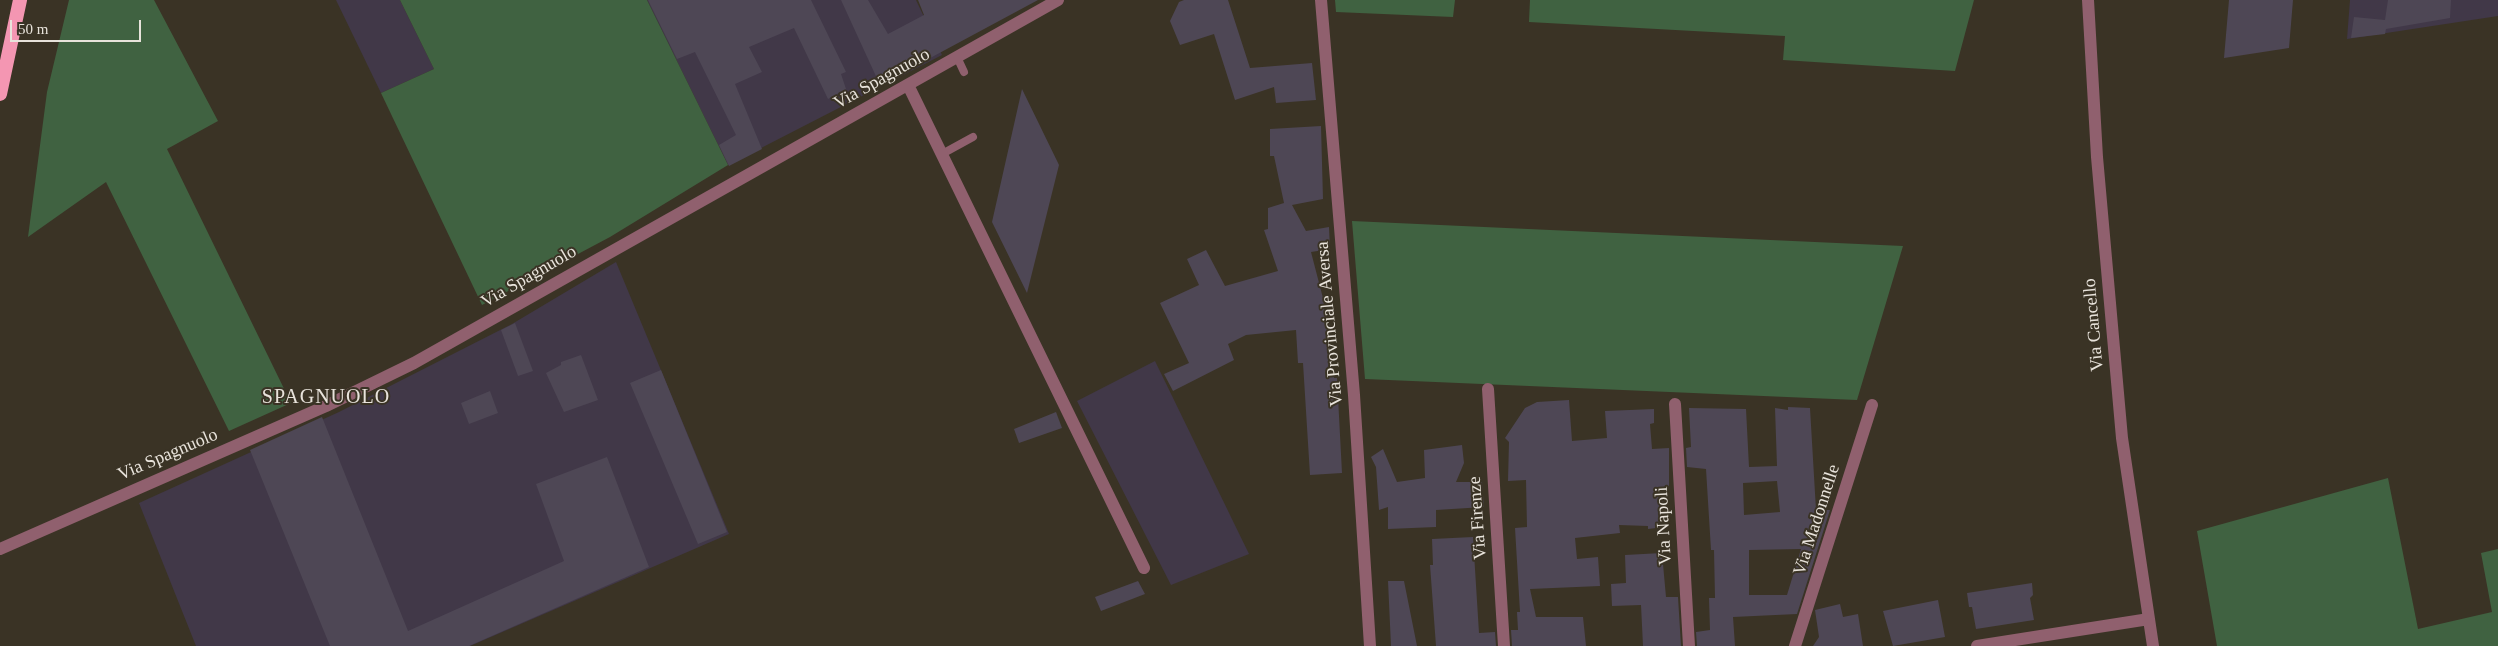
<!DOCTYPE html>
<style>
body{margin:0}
#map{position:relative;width:2498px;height:646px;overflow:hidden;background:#3a3325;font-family:Georgia,serif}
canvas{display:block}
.scale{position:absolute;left:10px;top:20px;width:131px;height:22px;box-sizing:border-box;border:2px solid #e8e3db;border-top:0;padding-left:6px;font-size:15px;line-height:18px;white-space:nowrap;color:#e8e3db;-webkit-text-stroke:4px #3a3325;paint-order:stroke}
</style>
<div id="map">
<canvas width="2498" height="646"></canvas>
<div class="scale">50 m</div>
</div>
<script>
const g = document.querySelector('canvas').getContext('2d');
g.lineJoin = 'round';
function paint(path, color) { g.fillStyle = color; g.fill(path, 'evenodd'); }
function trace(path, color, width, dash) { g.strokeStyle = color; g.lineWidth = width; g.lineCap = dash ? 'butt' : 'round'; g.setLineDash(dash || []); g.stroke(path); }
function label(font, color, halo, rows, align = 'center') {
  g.font = font + ' Georgia,serif'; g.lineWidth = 4; g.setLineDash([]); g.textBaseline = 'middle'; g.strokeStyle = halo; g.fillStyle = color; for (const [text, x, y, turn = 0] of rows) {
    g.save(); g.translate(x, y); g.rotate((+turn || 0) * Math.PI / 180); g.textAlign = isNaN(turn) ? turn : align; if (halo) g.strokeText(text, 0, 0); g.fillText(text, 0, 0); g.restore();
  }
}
paint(new Path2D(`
 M336 0H400L434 69 381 93Z
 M647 0H916L942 55 728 165Z
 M2350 0H2498V16L2347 39Z
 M616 262 729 534 470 646H196L139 503 339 412 512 324Z
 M1155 361 1249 554 1171 585 1077 401Z`), '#413848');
paint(new Path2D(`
 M69 0H154L218 121 167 149 291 403 229 431 106 182 28 237 47 92Z
 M400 0H647L728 165 610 237 482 305 381 93 434 69Z
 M1335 0H1455L1453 17 1336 12Z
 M1530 0H1974L1955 71 1783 60 1785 36 1529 22Z
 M1352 221 1903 246 1857 400 1365 379Z
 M2388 478 2418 629 2492 612 2481 553 2498 549V646H2217L2197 531Z`), '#406241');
paint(new Path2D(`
 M648 0H811L846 72 841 74 846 89 828 99 794 28 749 47 762 72 735 84 762 149 729 166 719 145 736 135 695 52 677 59Z
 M841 0H868L888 34 924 15 918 0H1038L880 85Z
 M1184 0H1228L1250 68 1312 63 1316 100 1276 103 1274 87 1235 100 1214 34 1180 45 1170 21 1179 2Z
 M2229 0H2293L2289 48 2224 58Z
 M2388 0H2451L2450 18 2386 29 2385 34 2351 38 2354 17 2385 20Z
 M1022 89 1059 165 1027 293 992 222Z
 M1321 126 1323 199 1292 205 1306 231 1329 227 1330 249 1311 252 1331 329 1334 378H1337L1342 473 1310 475 1303 363H1298L1296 330 1246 335 1228 344 1234 360 1173 391 1164 374 1189 363 1160 303 1199 285 1187 259 1206 250 1225 286 1278 271 1264 230 1268 229V208L1284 203 1274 156H1270V129Z
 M515 323 533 371 518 376 501 330Z
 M581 355 598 400 564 412 546 373 561 365V362Z
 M661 370 727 532 698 544 630 383Z
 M490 391 498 413 469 424 461 403Z
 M1569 400 1572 441 1607 438 1605 411 1654 409V423L1650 424 1652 449 1669 448V486L1663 487 1664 527 1648 529V526L1619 525 1620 533 1575 538 1577 559 1598 557 1600 586 1530 589 1536 617H1583L1586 646H1512L1511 630H1518L1517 612H1520L1515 528 1527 527 1526 480 1508 481 1509 442 1505 438 1525 408 1537 402Z
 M1788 407 1810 408 1816 510H1830L1797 614 1733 617 1735 646H1697L1696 632 1710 630 1709 598H1715L1714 550H1711L1706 469 1687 467 1686 448 1691 447 1689 408 1746 409 1749 467 1777 466 1775 408 1788 410ZM1777 481 1780 512 1744 515 1743 483ZM1801 549 1787 595H1749V550Z
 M1056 412 1062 428 1019 443 1014 429Z
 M322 417 408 631 564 561 536 484 607 457 649 567 469 646H330L250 450Z
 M1462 445 1464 463 1456 482H1482L1484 507 1436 510V527L1388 529V507L1379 510 1376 467 1371 457 1383 449 1397 482 1425 478 1424 450Z
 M1473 537 1479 633 1495 632 1496 646H1436L1430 565H1433L1432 539Z
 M1662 553 1666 597H1678L1681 646H1643L1641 605 1612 606 1611 584 1626 583 1625 555Z
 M1138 581 1145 594 1101 611 1095 597Z
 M1388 581H1404L1417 646H1391Z
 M2032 583 2033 595 2030 598 2034 620 1976 629 1972 607H1969L1967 593Z
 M1938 600 1945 637 1893 646 1883 611Z
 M1840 604 1843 617 1858 614 1863 646H1813L1819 637 1815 610Z`), '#4e4755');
trace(new Path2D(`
 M957 57 964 72
 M942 154 973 137`), '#90606e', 8);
trace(new Path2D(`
 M2088 0 2097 157 2122 438 2153 646
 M908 85 1144 568
 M1488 389 1504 646
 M1675 404 1689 646
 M0 549 326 406 414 363 1058 0
 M1795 646 1872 405
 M1977 646 2149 619`), '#90606e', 12);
trace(new Path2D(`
 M1321 0 1354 395 1370 646`), '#90606e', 12);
trace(new Path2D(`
 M0 94 20 0`), '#f496b2', 14);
label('18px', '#e8e3db', '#3a3325', [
 ["Via Spagnuolo",882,79,-29],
 ["Via Spagnuolo",529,277,-30],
 ["Via Provinciale Aversa",1330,324,-95],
 ["Via Cancello",2094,325,-95],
 ["Via Spagnuolo",168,455,-23],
 ["Via Firenze",1478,518,-94],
 ["Via Madonnelle",1817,520,-72],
 ["Via Napoli",1664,526,-93]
]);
g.letterSpacing = '1px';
label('20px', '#e8e3db', '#3a3325', [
 ["SPAGNUOLO",326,398]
]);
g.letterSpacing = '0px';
</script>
